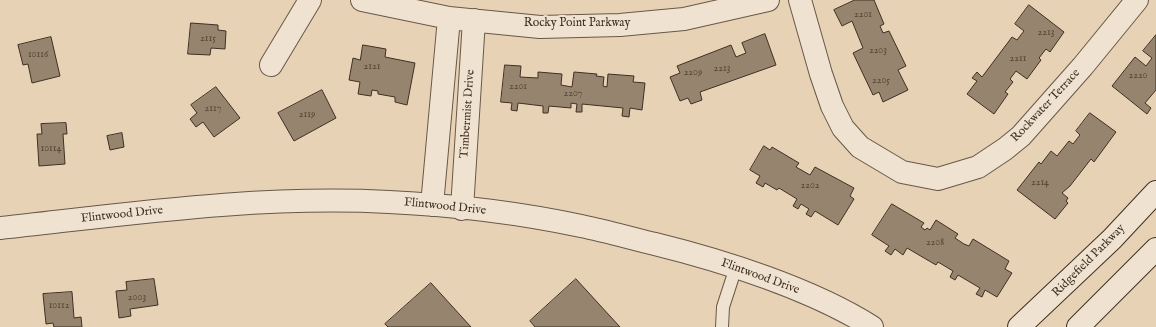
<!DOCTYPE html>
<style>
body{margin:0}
canvas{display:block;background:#e7d2b6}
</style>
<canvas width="1156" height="327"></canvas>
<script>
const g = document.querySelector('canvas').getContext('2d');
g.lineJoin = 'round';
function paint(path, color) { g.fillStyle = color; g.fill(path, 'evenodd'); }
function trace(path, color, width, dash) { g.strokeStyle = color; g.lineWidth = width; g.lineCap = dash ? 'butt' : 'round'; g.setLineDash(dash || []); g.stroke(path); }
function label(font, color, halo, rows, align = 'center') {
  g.font = font + ' "IM FELL English",serif'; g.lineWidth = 4; g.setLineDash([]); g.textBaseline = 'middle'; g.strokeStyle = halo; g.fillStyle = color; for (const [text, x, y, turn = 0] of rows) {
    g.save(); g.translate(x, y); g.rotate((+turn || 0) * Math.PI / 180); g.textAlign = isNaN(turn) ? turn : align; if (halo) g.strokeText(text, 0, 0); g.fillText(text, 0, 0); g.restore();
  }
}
const building = new Path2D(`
 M855 0H874L884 24 880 26 883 33 889 31 906 66 898 70 908 90 883 102 879 92 873 95 853 53 863 48 852 21 842 26 834 10Z
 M1029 5 1064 32 1050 52 1046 49 1039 58 1041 60 1027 79 1016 71 1010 79 1013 82 1005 92 1008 94 994 114 967 94 977 81 972 78 977 72 982 77 1012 37 1017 40 1024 31 1015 24Z
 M191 23 218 25V30L226 31 225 49 211 48 210 55 188 54Z
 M765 34 776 65 700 92 702 100 691 104 688 98 680 101 670 77 680 73 677 66 731 45 736 57 746 53 742 43Z
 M1156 35V90L1145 103 1151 108 1147 114 1112 86 1135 57 1146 66 1152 58 1143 51Z
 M51 37 60 76 32 83 28 64 23 65 18 45Z
 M363 45 386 49 385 57 415 63 407 105 395 102V97L378 94V91L372 90 371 96 358 94 360 82 349 80 353 58 360 60Z
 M505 65 521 66 520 77 538 78V72L562 74 561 85 572 87 574 72 597 74 596 76 604 77 603 86 607 87 608 74 634 76 633 82 645 83 642 110 630 108 629 117 622 116 623 108 582 104V112H576L577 104 571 103V108L549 106 548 113H543V106L518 103 517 111 511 110 512 103 501 102Z
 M216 87 240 118 214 137 203 122 196 127 190 119 197 113 191 105Z
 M322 90 336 118 294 141 278 113Z
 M1090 113 1116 132 1094 162 1091 159 1070 186 1062 193 1068 198 1066 201 1068 203 1055 219 1017 190 1039 162 1041 164 1051 151 1057 156 1069 141 1073 144 1080 135 1076 131Z
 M66 123 67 134H63L65 164 39 166 37 134H42L41 124Z
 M122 133 124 147 110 150 107 136Z
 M764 146 770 150 772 147 799 163 796 167 810 175 815 167 854 188 850 196 854 199 838 225 815 211 811 217 806 214 809 209 801 204 798 209 793 206 797 199 779 188 777 190 765 183 763 187 756 183 760 176 750 170Z
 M892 204 924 223 921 227 925 230 927 228 930 230 936 220 958 234 955 238 964 244 969 246 973 239 1009 261 1005 269 1012 273 997 297 985 290 982 297 976 294 980 288 958 275 955 280 950 277 953 271 938 262 936 265 907 248 903 255 895 249 891 255 885 251 889 246 872 235Z
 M154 279 158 305 130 309 131 316 119 318 116 291 127 290 126 282Z
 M576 279 620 327H535L530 321Z
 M431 283 471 327H388L385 324Z
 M72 292 74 318 81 317 82 327H54L53 323 46 324 43 294Z`);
paint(building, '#96846f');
trace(building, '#3e3022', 1);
const lane = new Path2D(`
 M722 327 723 307 736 267`);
const street = new Path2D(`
 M362 0 449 18 540 27 620 25 684 19 768 0
 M800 0 821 74 832 106 843 128 860 147 902 172 938 179 978 167 1005 149 1021 136 1083 66 1137 0
 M271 65 310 0
 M432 205 449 18
 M462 209 474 20
 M0 228C129 214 259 195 389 202 451 205 520 213 581 226 606 231 630 238 655 244 724 261 812 289 872 327`);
const secondary = new Path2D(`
 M1019 327 1112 239 1156 192
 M1078 327 1156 249`);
trace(lane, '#685847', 14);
trace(street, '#685847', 24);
trace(secondary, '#3e3022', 24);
trace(lane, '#efe2d0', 12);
trace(street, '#efe2d0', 22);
trace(secondary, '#efe2d0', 22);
label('10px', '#544535', null, [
 ["2201",863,15],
 ["2213",1046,33],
 ["2115",208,39],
 ["2203",878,51],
 ["10116",38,55],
 ["2211",1018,59],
 ["2121",372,67],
 ["2213",722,69],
 ["2209",693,73],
 ["2220",1138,76],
 ["2205",881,81],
 ["2201",518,87],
 ["2207",573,94],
 ["2117",213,109],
 ["2119",307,115],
 ["10114",51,149],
 ["2214",1040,183],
 ["2202",810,186],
 ["2208",935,243],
 ["2003",137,298],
 ["10112",59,306]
]);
label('12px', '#3e3022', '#efe2d0', [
 ["Rocky Point Parkway",577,24],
 ["Rockwater Terrace",1046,106,-47],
 ["Timbermist Drive",468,114,-86],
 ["Flintwood Drive",445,207,6],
 ["Flintwood Drive",122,215,-6],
 ["Ridgefield Parkway",1089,261,-45],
 ["Flintwood Drive",760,277,20]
]);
</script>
